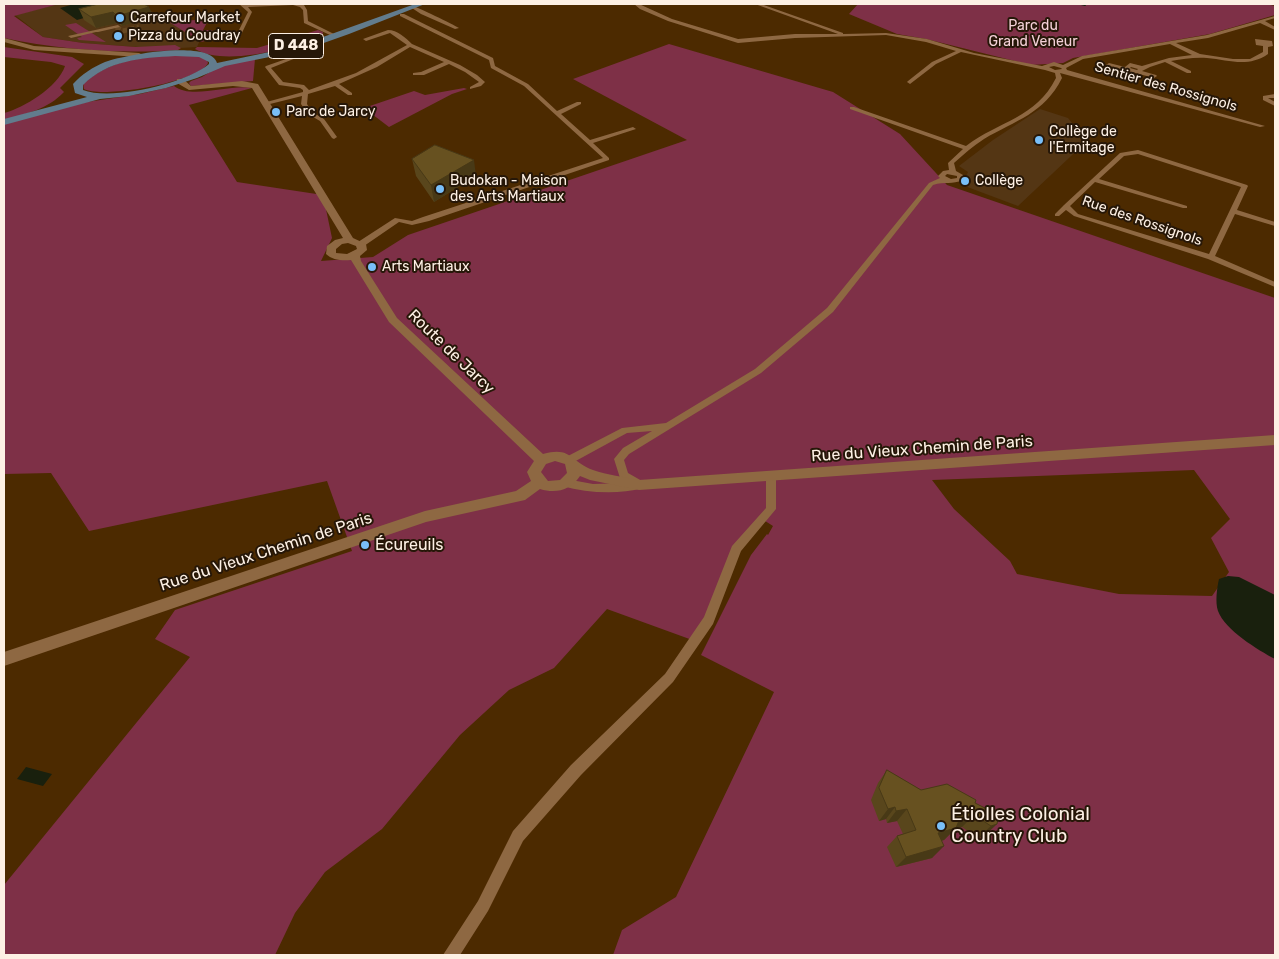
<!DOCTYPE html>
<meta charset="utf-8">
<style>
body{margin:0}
#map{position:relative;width:1279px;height:959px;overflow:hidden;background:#4c2a00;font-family:Rubik,sans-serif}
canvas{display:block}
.frame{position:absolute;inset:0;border:5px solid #fdf0e4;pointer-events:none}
</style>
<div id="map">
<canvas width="1279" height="959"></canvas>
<div class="frame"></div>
</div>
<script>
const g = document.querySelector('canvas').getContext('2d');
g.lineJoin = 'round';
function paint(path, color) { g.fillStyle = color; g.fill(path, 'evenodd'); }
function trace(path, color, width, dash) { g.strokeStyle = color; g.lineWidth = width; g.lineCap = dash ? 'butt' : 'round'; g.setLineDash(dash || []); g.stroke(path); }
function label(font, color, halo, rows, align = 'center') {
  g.font = font + ' Rubik,sans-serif'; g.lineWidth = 4; g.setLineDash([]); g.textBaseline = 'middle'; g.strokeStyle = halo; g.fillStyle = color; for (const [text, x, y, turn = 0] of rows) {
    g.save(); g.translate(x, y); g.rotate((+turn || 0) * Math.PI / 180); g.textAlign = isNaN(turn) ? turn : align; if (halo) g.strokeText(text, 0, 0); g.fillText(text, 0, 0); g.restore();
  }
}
paint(new Path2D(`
 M59 4H139L200 40 197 47 164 49 83 43 43 37 15 15Z
 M1040 109 1068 118 1087 141 1018 206 962 185 968 172 959 166 993 140Z`), '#543614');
paint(new Path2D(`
 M4 4H59L14 16 43 37 83 43 136 47 175 45 181 48 178 50C119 54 62 50 4 38Z
 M858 4H1266L1275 6V15L1210 34 1073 58 1063 63 1031 65 926 39 897 34 849 14Z
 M209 19 203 30H212L213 34 209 40 201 42 169 22Z
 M76 23 106 42 79 40 77 38 82 37 65 25Z
 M318 30 323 32 322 37C291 48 225 67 195 49L197 47 257 48Z
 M669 44 833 92 900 134 947 185 1275 298V955H613L622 930 676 897 774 692 701 655 751 555 767 534 768 535 773 526 762 519 730 564 695 641 607 609 554 668 509 690 460 735 382 829 325 872 295 913 275 955H4V885L190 657 155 639 175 610 352 551 327 481 89 531 51 473 4 474V123L87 102 140 94 174 86C192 100 229 84 252 88L189 105 237 182 323 195 332 238 321 261 373 257 408 235 687 140 573 79ZM1194 470 1230 519 1211 538 1229 572 1212 596 1119 594 1017 574 1010 561 954 509 932 480Z
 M4 47 72 57 84 64 60 88 64 92C48 109 26 114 4 120V113C24 108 58 87 65 66L51 62 4 57Z
 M164 55 199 56 207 60 208 63C199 82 103 99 84 89L83 83C112 61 129 60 164 55Z
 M255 59 253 81 191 86 189 83 191 81 202 77 221 65Z
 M464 88 467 89 452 94 389 127 364 108 414 91 425 95Z`), '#7e3047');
paint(new Path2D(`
 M74 4H101L111 10 77 20 60 8Z
 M1228 576 1239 577 1275 595V659C1258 650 1225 630 1218 611 1215 602 1217 588 1219 579Z
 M26 767 52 774 43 786 17 779Z`), '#19200d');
trace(new Path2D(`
 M1081 4 1085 5`), '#19200d', 2);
trace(new Path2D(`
 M116 27 123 31 139 27`), '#674822', 5, [5, 2.5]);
paint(new Path2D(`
 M239 4 304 5 307 10 308 21 334 34 330 35 304 23 303 10 300 7 293 5 248 7 252 12 239 39 234 40 248 12Z
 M634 4H639L672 19 738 39 795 34H838L755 4H761L843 33V34L886 33 927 39 974 53 1042 66 1054 62 1063 65 1082 56 1207 35 1275 16V18L1265 21 1275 27V30L1260 23 1208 38 1176 43 1200 54 1233 59H1250L1263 52V46L1256 45 1255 39 1272 41 1273 46 1268 47V54C1248 68 1229 60 1207 58 1195 57 1183 59 1171 61L1191 71V73H1187L1165 62 1150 67 1142 71 1156 75 1157 76 1154 78 1106 65 1109 63 1125 67 1130 63 1142 66 1169 58 1192 55 1170 44 1083 59 1066 68 1067 70 1265 126 1260 127 1060 73 1062 78C1044 114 1016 120 984 139 973 146 964 154 954 163L956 171 963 175V180C952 185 945 181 933 185L833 312 761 373 629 454 624 460 628 473 642 481 644 485 643 488C617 495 588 493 562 486L561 483 562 480 566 479 593 484 629 483 620 478 614 459 623 448 652 431 627 433 572 463H566L564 460 566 457 622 428 666 423 755 369 827 308 929 183 940 178 938 176 943 171 949 170 948 163 963 149 850 109V107H854L966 146C999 121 1036 118 1056 78L1055 73 1045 70 961 52 936 64 910 84 907 82 908 81 932 62 956 51 926 42 886 35 795 38 738 43 668 21 640 9ZM1054 66 1061 68 1062 69 1055 70 1049 67ZM1131 67 1138 69 1137 70 1130 68ZM947 174 957 176V178L951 179 945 176Z
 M1272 4H1275V5H1272Z
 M412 6C416 6 454 25 459 28L455 29 421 14 412 8Z
 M400 14H404L493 58 495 66 528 84 557 111 577 102H581V104L561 114 590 140 633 127 636 129 593 143 609 158V160L429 221 412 225 399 222 364 246H358V242L395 218 412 221 423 217 603 158 524 86 491 68 489 60 400 16Z
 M118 25 120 27 98 32H96L71 38 68 36Z
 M388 30C397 30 406 38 412 44L460 65 477 75 485 82 481 86 470 89V87L479 82 465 72 449 64 424 75H413V73L421 72 444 62 410 47 377 67 339 84 352 93V95H348L335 86 308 94 307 104 312 112 324 119 337 137 334 139 332 138 320 121 308 114 301 104 302 96 266 105 263 103 303 92V90L300 88 279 85 265 67 266 66 306 52V54L271 68 283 82 304 85 309 90 356 73 407 45 390 33 366 41 363 39Z
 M1275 94V98H1268L1275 102V106L1263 100V96Z
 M1138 150 1247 185 1248 186 1237 210 1275 222V226L1235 214 1215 256 1275 282V287L1208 259 1074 216 1066 210 1059 216H1055V214L1064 205 1120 153ZM1138 154 1241 187 1209 254 1078 214 1070 206 1095 182 1183 208H1187V206L1099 179 1124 156Z
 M771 473 776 477V509L741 551 713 624 673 682 581 775 523 841 488 911 460 955H443L478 901 513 831 571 765 665 674 704 617 732 546 766 508V477Z`), '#8e6842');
paint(new Path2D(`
 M4 38 34 46 139 53 143 55 139 57 34 50 4 42Z
 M177 79H183L191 86 242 81 258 84 353 238 366 244 367 250 360 256 361 261 397 318 543 454C572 446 570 462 593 470 607 475 624 477 639 480L1275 435V445L639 490 590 480 580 476C571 490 556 494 540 489L525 500 426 522 4 666V652L425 511 516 491 531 481 527 472 534 461 389 322 351 260C342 261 332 260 326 254L327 246 335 240 343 238 252 88 233 86 189 90 177 83ZM348 243 356 246 357 249 347 254 336 253V249L342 244ZM555 461 565 464 567 473 560 480 548 481 541 472 546 464Z`), '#8e6842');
paint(new Path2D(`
 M415 4H425L349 34 304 50 225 66 197 78 166 88 129 96 100 99 4 125V119L87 97 75 93 73 84C82 74 93 67 105 62 124 55 210 39 217 63L298 46ZM175 56 199 57 209 62V64C185 84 111 101 83 90V85C108 60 141 58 175 56Z`), '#627c8d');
paint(new Path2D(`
 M79 9 154 17 122 26 118 23 96 28 84 20Z
 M412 159 476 176 434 202 416 176Z
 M887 770 921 790 975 803 997 824 984 836 978 838 962 827 955 829 944 840 941 841 932 858 896 867 887 847 897 836 903 834 897 821 887 823 886 819 879 821 871 800 878 783Z`), '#59461c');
paint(new Path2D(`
 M149 7 154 17 122 26 117 16Z
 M113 12 118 23 96 28 91 17Z
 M474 160 476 176 434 202 431 185Z
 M895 807 886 819 879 821 888 809Z
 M907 809 897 821 887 823 896 811Z
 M974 815 962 827 955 829 944 840 927 845 938 833 960 818Z
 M997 824 984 836 978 838 991 826Z
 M944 846 932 858 896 867 906 857Z`), '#483916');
const building = new Path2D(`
 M99 4H144L149 7 117 16 113 12 91 17 79 9Z
 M435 145 474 160 431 185 412 159Z
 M887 770 921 790 947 784 976 800 975 803 995 813 998 819 997 824 991 826 974 815 960 818 956 828 938 833 944 846 906 857 897 836 916 830 907 809 896 811 895 807 888 809 879 788Z`);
paint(building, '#675120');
trace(building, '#483916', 1);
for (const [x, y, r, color] of [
 [120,18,5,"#79bff8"],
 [118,36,5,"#79bff8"],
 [276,112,5,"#79bff8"],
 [1039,140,5,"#79bff8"],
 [965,181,5,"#79bff8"],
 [440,189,5,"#79bff8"],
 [372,267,5,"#79bff8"],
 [365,545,5,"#79bff8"],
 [941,826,5,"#79bff8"]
]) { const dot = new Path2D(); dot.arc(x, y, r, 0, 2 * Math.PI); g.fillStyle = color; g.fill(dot); trace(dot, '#261708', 2); }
label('14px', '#fdf0e4', '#261708', [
 ["Carrefour Market",130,18],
 ["Pizza du Coudray",128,36],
 ["Parc de Jarcy",286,112],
 ["Collège de",1049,132],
 ["l'Ermitage",1049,148],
 ["Budokan - Maison",450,181],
 ["des Arts Martiaux",450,197],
 ["Collège",975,181],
 ["Arts Martiaux",382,267]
], 'left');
label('14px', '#f4d1d8', '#261708', [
 ["Parc du",1033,26],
 ["Grand Veneur",1033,42]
]);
label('14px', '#fdf0e4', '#261708', [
 ["Sentier des Rossignols",1166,87,16],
 ["Rue des Rossignols",1142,221,19]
]);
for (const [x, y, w] of [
 [296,46,55]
]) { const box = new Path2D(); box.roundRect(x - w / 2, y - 12.5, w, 25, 4); g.fillStyle = '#261708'; g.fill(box); trace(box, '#fdf0e4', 1); }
label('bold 15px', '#fdf0e4', null, [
 ["D 448",296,46]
]);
label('16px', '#fdf0e4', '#261708', [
 ["Route de Jarcy",451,352,44],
 ["Rue du Vieux Chemin de Paris",922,449,-4],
 ["Rue du Vieux Chemin de Paris",266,552,-18]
]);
label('16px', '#fdf0e4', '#261708', [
 ["Écureuils",375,545]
], 'left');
label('19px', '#fdf0e4', '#261708', [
 ["Étiolles Colonial",951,815],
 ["Country Club",951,837]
], 'left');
</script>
